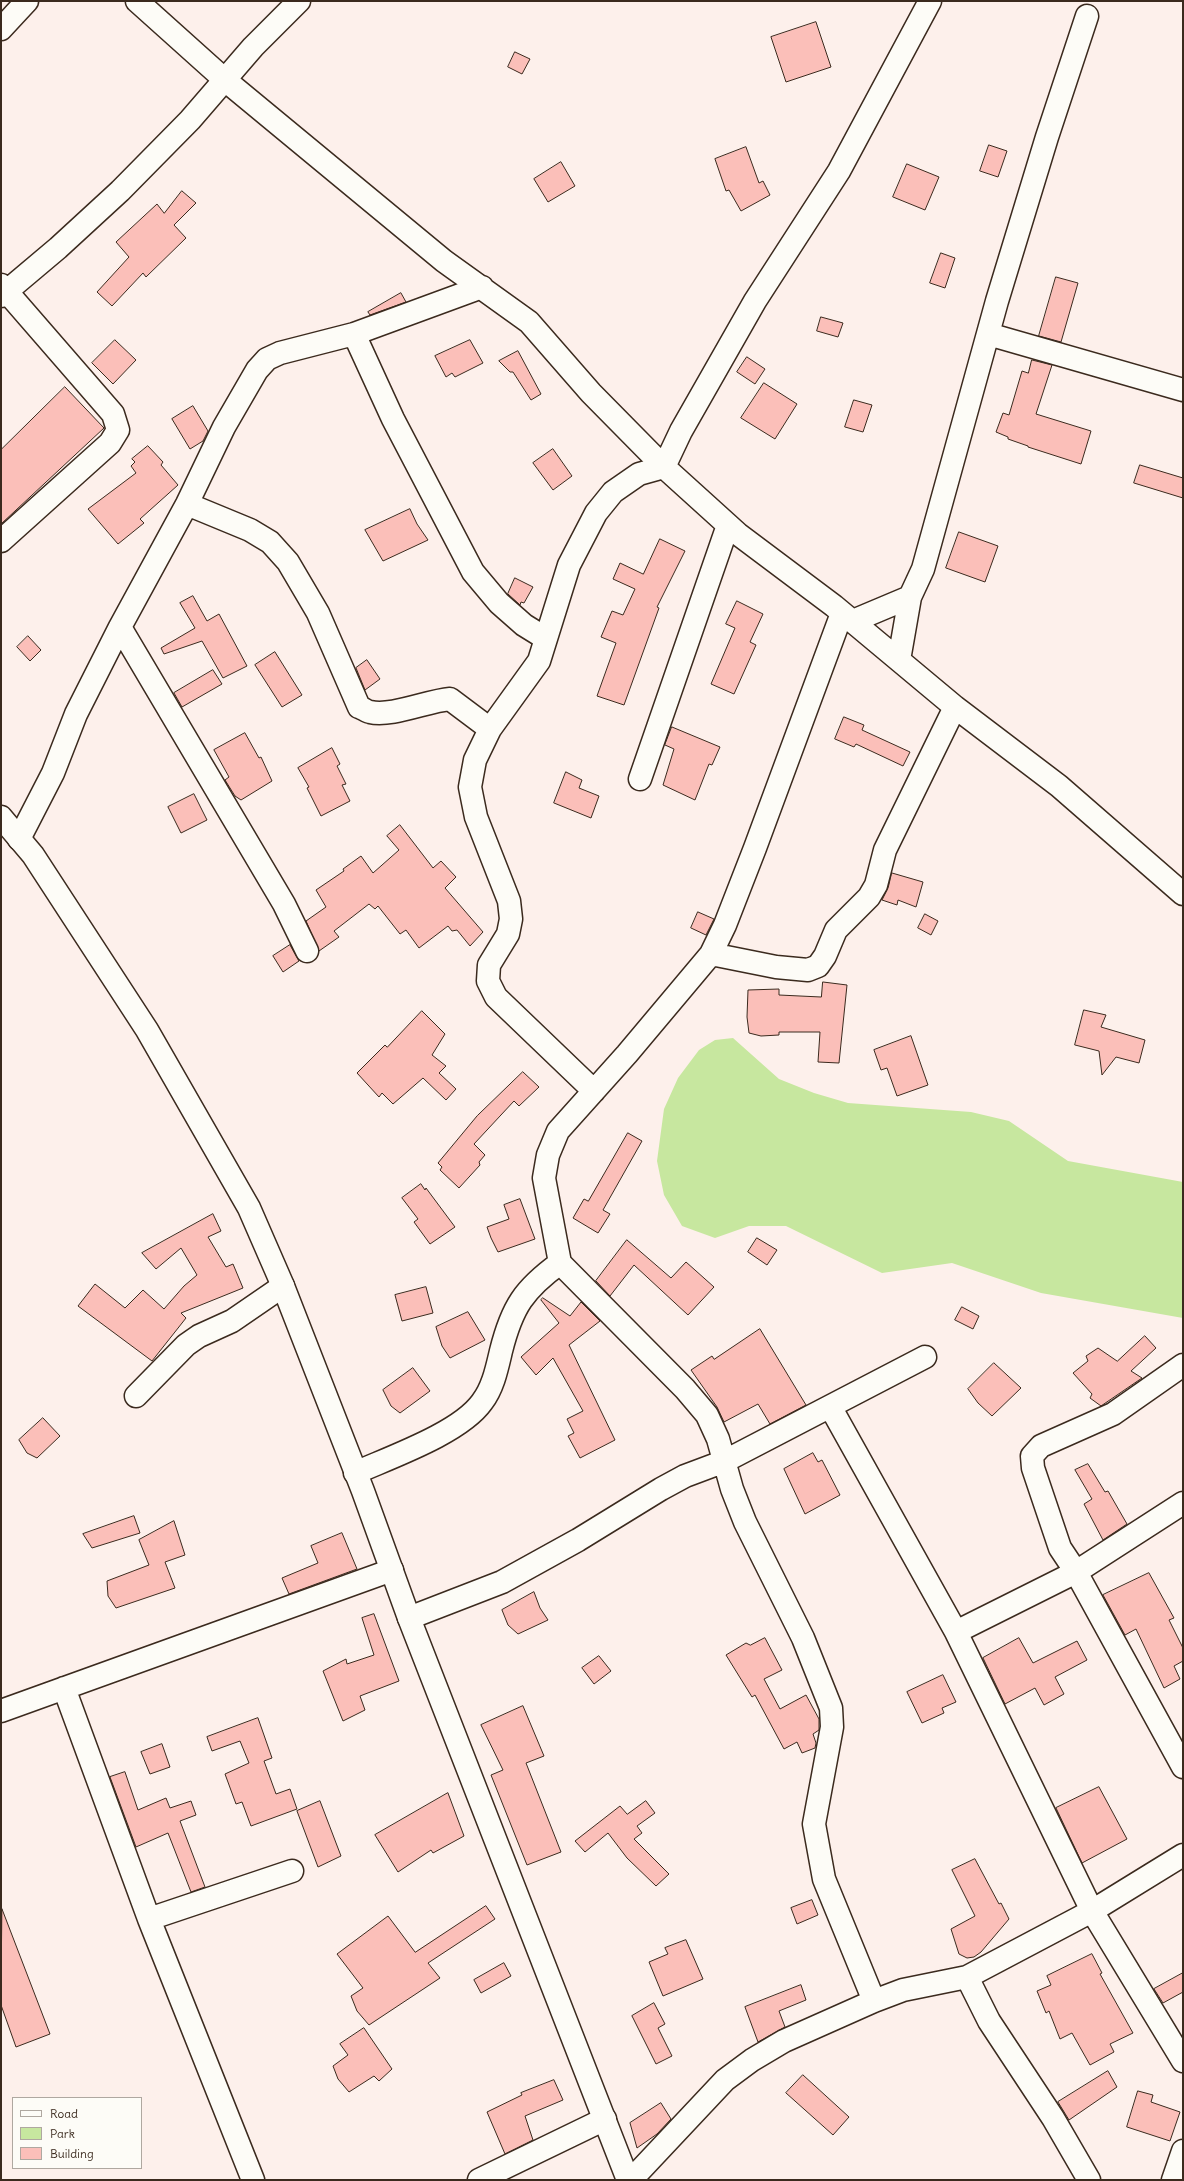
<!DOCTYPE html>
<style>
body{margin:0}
#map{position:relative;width:1184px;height:2181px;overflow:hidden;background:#fdf0eb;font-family:Delius,sans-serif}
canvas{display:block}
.frame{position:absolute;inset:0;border:2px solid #3b2a1e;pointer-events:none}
.legend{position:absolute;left:12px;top:2097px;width:130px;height:72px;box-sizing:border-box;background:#fdfcf7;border:1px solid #afa8a0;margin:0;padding:5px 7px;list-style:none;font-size:12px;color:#3b2a1e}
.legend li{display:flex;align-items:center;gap:8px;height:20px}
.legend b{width:20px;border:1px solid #afa8a0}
</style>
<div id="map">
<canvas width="1184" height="2181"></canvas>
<div class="frame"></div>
<ul class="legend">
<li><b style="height:5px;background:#fdfcf7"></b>Road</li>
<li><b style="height:11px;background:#c7e79f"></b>Park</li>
<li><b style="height:11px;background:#fbbfb9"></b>Building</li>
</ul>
</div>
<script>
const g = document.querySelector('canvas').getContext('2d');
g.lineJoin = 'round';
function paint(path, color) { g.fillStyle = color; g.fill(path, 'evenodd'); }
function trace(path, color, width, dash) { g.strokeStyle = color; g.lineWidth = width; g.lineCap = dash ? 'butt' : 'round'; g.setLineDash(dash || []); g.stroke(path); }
paint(new Path2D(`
 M733 1038 779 1079 814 1093 848 1103 971 1112 1009 1121 1068 1161 1183 1182V1318L1041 1293 952 1263 882 1273 786 1226H749L715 1238 682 1226 664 1195 657 1161 664 1109 678 1078 699 1050 715 1040Z`), '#c7e79f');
const building = new Path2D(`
 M816 22 831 67 786 82 771 37Z
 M515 52 530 59 522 74 508 67Z
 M989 145 1007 151 998 177 980 171Z
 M746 147 759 183 763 181 770 195 741 211 729 190 726 191 715 159Z
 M561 162 575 186 548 202 534 179Z
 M907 164 939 177 925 210 893 197Z
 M182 191 196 203 174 225 186 238 146 277 143 273 112 306 97 292 129 257 116 242 157 204 164 213Z
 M941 253 955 258 945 288 930 283Z
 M1056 277 1078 283 1061 342 1039 336Z
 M401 293 406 302 370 315 368 312Z
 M821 317 843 323 838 337 817 331Z
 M115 340 136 360 113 384 92 363Z
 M470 340 483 363 455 377 452 373 446 377 435 356Z
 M518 351 541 394 531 400 513 372H510L499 361Z
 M747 357 765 369 755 384 737 372Z
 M1032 360 1052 365 1036 414 1091 431 1081 464 1028 447V446L1008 439V437L996 432 1003 413 1009 415 1022 371 1028 373Z
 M764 383 797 404 775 439 741 418Z
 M65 387 104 428 1 524V450Z
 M854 400 872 405 863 432 845 427Z
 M193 406 208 431 203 441 190 449 172 419Z
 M148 446 163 462 161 465 178 485 140 519 144 523 118 544 88 509 136 473 131 466 135 462 132 459Z
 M553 449 572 476 553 490 533 463Z
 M1140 465 1183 478V498L1134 483Z
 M410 509 417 524 428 540 383 561 365 530Z
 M959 532 998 546 985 582 946 568Z
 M660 539 685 551 657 607 659 608 624 705 597 696 616 643 601 637 612 611 623 615 635 589 613 579 620 563 643 574Z
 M515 578 533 587 524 603 521 602 520 605 508 594Z
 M193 596 207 621 219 614 247 666 223 678 202 641 164 654 161 648 195 628 180 603Z
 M737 601 763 614 750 642 756 645 734 694 711 684 735 628 726 624Z
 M28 636 41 650 30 661 17 647Z
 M275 652 302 695 282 707 255 665Z
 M367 660 380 679 365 690 356 668Z
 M213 670 222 684 182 707 174 693Z
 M844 717 864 725 862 730 910 752 903 766 856 744 854 747 835 739Z
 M672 727 720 747 712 765 709 764 695 800 663 785 674 749 665 745Z
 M245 733 259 758 261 757 272 781 241 800 235 796 225 780 229 777 214 750Z
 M332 748 340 764 337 766 346 784 342 785 350 801 321 816 307 788 309 787 298 768Z
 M566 772 582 780 579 788 599 796 591 818 554 803Z
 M194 794 207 820 181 833 168 807Z
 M400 825 433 868 441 861 456 877 445 888 483 932 470 946 457 930 452 931 448 926 419 948 406 930 400 934 378 906 375 909 369 904 334 931 339 937 319 951 306 921 326 907 316 890 344 871 343 869 361 856 373 873 399 850 387 836Z
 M892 873 923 882 916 907 898 900 897 905 882 900 888 888Z
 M698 912 714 919 706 935 691 928Z
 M925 914 938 921 931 935 918 928Z
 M290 945 299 961 283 972 273 956Z
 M823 982 847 985 839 1063 818 1062 820 1032H779V1035L761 1036 749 1033 747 1017 748 990 779 989V995L821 997Z
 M1084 1010 1106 1015 1101 1027 1145 1040 1139 1063 1116 1057 1102 1075 1099 1051 1075 1045Z
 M422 1011 445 1034 432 1055 446 1066 439 1073 456 1089 446 1100 423 1078 393 1104 382 1093 379 1097 357 1073 385 1045 387 1047Z
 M911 1036 928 1085 897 1096 887 1068 881 1070 874 1050Z
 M523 1072 539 1087 519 1106 514 1101 474 1144 485 1155 479 1162 480 1165 459 1188 440 1170 442 1167 438 1163 477 1116Z
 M628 1133 642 1141 603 1210 610 1214 598 1233 573 1218 584 1199 588 1201Z
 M421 1184 425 1190 426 1188 455 1227 430 1244 414 1222 418 1219 402 1198Z
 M520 1199 535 1239 498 1252 491 1238 487 1227 509 1219 504 1205Z
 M213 1214 221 1231 208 1237 226 1267 233 1264 243 1288 181 1313 186 1318 152 1361 78 1306 95 1284 125 1308 143 1290 164 1309 184 1286 197 1275 181 1248 156 1269 142 1253Z
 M757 1238 777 1250 767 1265 748 1252Z
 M627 1240 671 1278 686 1262 714 1287 688 1315 634 1265 610 1296 596 1281Z
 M426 1287 433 1313 402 1321 395 1295Z
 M543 1298 570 1316 581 1302 600 1321 569 1345 615 1440 580 1458 568 1436 574 1433 567 1419 583 1411 553 1358 536 1375 521 1357 559 1323 541 1300Z
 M962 1307 979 1316 973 1329 955 1320Z
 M468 1312 485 1340 450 1358 442 1346 436 1327Z
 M760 1329 806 1405 770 1424 758 1404 724 1422 717 1407 691 1370 712 1356 714 1359Z
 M1145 1336 1156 1348 1131 1371 1142 1378 1101 1406 1090 1398 1092 1394 1073 1373 1088 1361 1086 1356 1098 1348 1117 1361Z
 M994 1363 1021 1388 992 1416 978 1403 968 1389Z
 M413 1368 430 1391 400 1413 391 1406 383 1390Z
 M43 1418 60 1436 37 1458 27 1453 19 1440Z
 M813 1453 818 1462 822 1460 840 1495 805 1514 784 1469Z
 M1088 1464 1105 1492 1108 1491 1127 1524 1103 1540 1084 1504 1092 1499 1075 1470Z
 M134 1516 140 1533 92 1548 83 1534Z
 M174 1521 185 1555 165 1562 175 1588 116 1608 108 1596 107 1581 149 1565 139 1540Z
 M342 1533 357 1569 289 1594 282 1578 318 1563 311 1546Z
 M1149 1573 1174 1618 1169 1620 1183 1648V1661L1174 1666 1180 1679 1164 1688 1136 1629 1125 1635 1103 1595Z
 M534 1592 540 1608 548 1620 518 1634 508 1625 502 1610Z
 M374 1614 399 1681 360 1696 365 1710 343 1721 323 1671 346 1659 347 1664 374 1655 362 1618Z
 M765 1638 782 1670 764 1679 780 1709 806 1695 819 1719V1730L813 1734 816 1743 815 1748 802 1753 797 1742 784 1749 755 1695 752 1697 726 1655 746 1643 750 1645Z
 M1019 1638 1033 1663 1077 1641 1087 1660 1055 1677 1064 1694 1044 1705 1035 1688 1005 1704 983 1658Z
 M599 1656 611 1671 594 1684 582 1668Z
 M943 1675 956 1702 942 1708 944 1713 922 1723 907 1692Z
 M523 1706 544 1756 526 1763 561 1852 527 1865 491 1775 503 1770 481 1725Z
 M258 1718 272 1758 264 1761 276 1794 290 1789 297 1809 251 1826 242 1802 236 1804 225 1774 249 1763 240 1741 212 1751 207 1737Z
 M162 1744 170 1767 150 1774 141 1752Z
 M125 1772 138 1810 166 1798 170 1808 191 1801 196 1815 180 1821 205 1887 191 1892 168 1833 136 1847 110 1777Z
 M1099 1787 1127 1839 1082 1863 1056 1808Z
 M448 1793 464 1836 433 1853 431 1850 398 1872 375 1835Z
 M320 1801 341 1856 318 1867 297 1811Z
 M646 1801 655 1813 637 1826 642 1833 634 1839 669 1874 656 1886 627 1858 608 1833 585 1852 575 1841 620 1806 627 1814Z
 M975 1859 999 1904 1001 1903 1009 1919 981 1952 974 1957 967 1958 959 1954 951 1929 975 1916 952 1870Z
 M812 1900 818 1915 797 1924 791 1908Z
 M486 1906 495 1919 428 1963 440 1978 369 2025 357 2011 351 1996 363 1988 337 1954 388 1916 415 1952Z
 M2 1909 50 2034 16 2047 1 2005Z
 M686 1940 703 1979 663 1996 649 1962 668 1954 665 1948Z
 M1092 1954 1102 1973 1100 1974 1133 2033 1110 2044 1114 2052 1090 2065 1072 2033 1060 2039 1049 2011 1046 2013 1037 1991 1051 1985 1047 1976Z
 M504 1963 511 1976 481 1993 474 1980Z
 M1183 1973V1992L1163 2003 1154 1989Z
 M801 1985 806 2000 779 2011 785 2027 758 2042 745 2007Z
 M654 2003 665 2024 658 2028 672 2056 656 2064 632 2016Z
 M364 2028 392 2069 379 2081 374 2076 349 2092 338 2079 333 2066 348 2055 340 2044Z
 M1108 2071 1117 2087 1069 2120 1058 2102Z
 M803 2075 849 2117 833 2135 786 2093Z
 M554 2080 563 2100 525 2116 533 2140 505 2154 487 2112 522 2095 521 2093Z
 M1138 2091 1153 2095 1151 2102 1180 2112 1170 2141 1127 2127Z
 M661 2103 671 2119 657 2134 637 2148 630 2123Z`);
paint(building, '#fbbfb9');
trace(building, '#3b2a1e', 1);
const minor = new Path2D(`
 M137 1 225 80 444 261 529 322 591 393 664 467 738 534 834 606 955 707 1059 786 1183 894
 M1 29 27 1
 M1 285 113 414 118 430 110 443 1 541
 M1 296 58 248 120 191 190 120 253 47 299 1
 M354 334 393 419 473 572 499 603 524 625 545 638
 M988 334 1183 390
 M664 467 681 431 755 301 839 171 930 1
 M187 504 250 530 270 542 288 562 318 613 359 707C363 708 367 712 370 712 392 717 427 701 450 699L490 729
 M853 621 910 597
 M120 627 284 904 307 951
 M899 660 910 597 923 569 997 301 1047 137 1087 16
 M640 779 728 525
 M19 839 53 773 76 714 120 627 187 504 224 427 257 370 267 359 280 353 354 334 482 287
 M711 954 776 967 808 970 818 966 825 956 836 930 869 897 876 885 885 850 955 707
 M594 1091 496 997 488 981 489 965 508 934 511 919 509 901 476 817 470 787 475 760 490 729 539 661 569 565 596 513 613 492 639 474 664 467
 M560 1263 685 1389 707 1415 718 1439 732 1489 745 1522 803 1638 831 1708 832 1727 814 1824 824 1879 874 2001
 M1183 1365 1113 1414 1041 1446 1032 1456 1033 1468 1060 1548 1076 1572 1183 1767
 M136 1396 186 1345 199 1336 232 1321 283 1286
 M831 1408 956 1632 1092 1911 1183 2061
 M355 1473C391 1457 460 1433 482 1402 493 1388 497 1368 501 1351 512 1307 524 1289 560 1263L544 1178 548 1155 558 1131 627 1054 711 954 725 925 755 848 842 613
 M409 1618 502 1582 578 1540 661 1489 685 1476 725 1461 925 1357
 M956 1632 1076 1572 1183 1503
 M64 1688 149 1919 253 2180
 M1 1711 392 1570
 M149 1919 292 1871
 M967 1977 989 2021 1053 2118 1089 2180
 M479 2180 605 2119
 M631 2180 725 2080 752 2060 784 2041 874 2001 903 1990 967 1977 1092 1911 1183 1855
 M1173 2180 1183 2151`);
const highway = new Path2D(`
 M1 817 33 855 147 1030 249 1208 283 1286 363 1491 409 1618 628 2180`);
trace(minor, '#3b2a1e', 25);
trace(highway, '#3b2a1e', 25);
trace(minor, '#fdfcf7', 22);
trace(highway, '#fdfcf7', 22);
</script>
